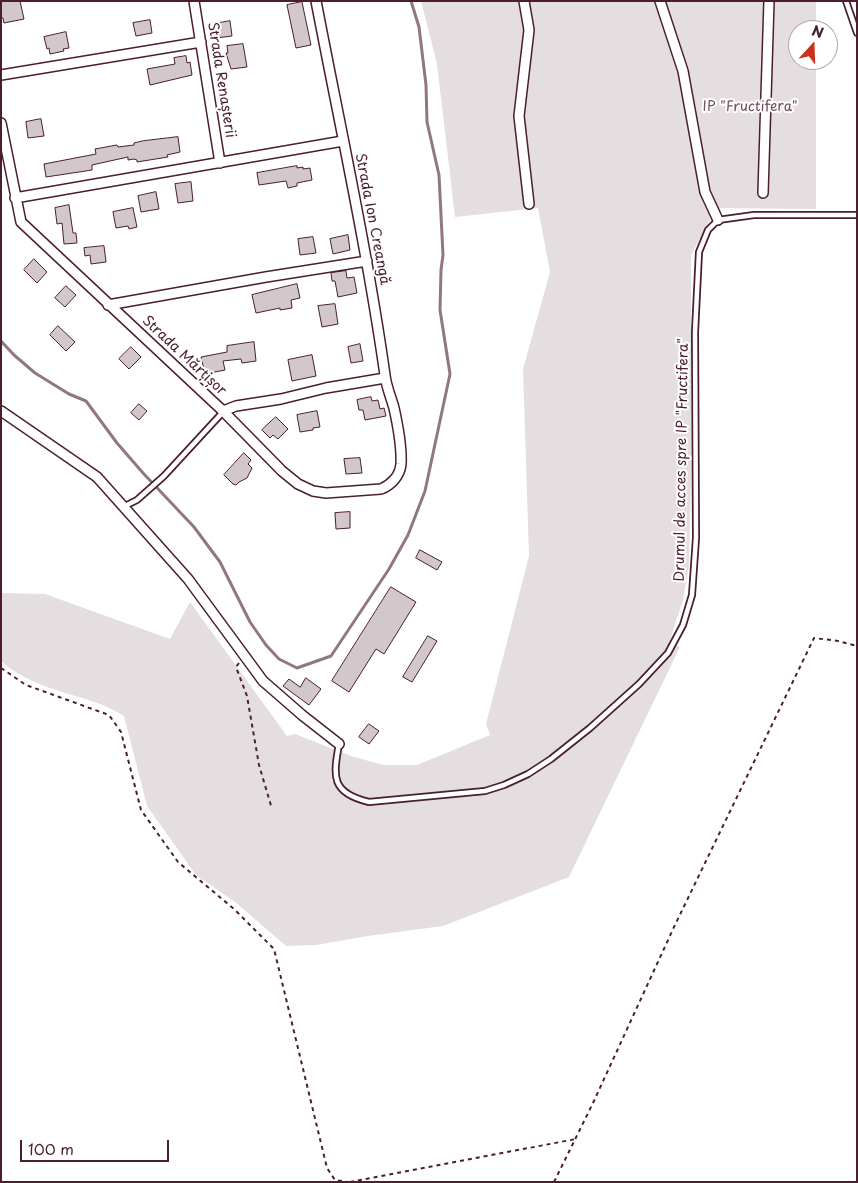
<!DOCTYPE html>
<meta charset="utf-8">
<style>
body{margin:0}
#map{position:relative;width:858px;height:1183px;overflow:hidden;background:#fff;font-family:"Playpen Sans",sans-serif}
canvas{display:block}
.frame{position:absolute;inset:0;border:2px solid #4a1f2b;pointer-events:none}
.north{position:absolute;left:788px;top:20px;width:50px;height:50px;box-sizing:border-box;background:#fff;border:1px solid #b7a5aa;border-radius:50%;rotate:20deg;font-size:14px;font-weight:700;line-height:20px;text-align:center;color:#4a1f2b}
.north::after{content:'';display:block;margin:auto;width:18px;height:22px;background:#c8321e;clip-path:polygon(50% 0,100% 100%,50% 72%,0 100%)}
.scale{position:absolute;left:20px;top:1140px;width:149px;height:22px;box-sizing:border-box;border:2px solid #4a1f2b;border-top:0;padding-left:6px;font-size:15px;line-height:18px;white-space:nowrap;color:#4a1f2b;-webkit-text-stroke:4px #fff;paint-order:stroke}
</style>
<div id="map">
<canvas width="858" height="1183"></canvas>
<div class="frame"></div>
<div class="north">N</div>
<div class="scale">100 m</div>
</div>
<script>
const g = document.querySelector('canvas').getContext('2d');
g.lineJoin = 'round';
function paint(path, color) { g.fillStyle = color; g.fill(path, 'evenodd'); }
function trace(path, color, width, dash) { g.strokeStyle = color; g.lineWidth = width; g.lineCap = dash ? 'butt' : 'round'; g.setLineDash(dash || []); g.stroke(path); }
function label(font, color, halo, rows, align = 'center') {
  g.font = font + ' "Playpen Sans",sans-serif'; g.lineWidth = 4; g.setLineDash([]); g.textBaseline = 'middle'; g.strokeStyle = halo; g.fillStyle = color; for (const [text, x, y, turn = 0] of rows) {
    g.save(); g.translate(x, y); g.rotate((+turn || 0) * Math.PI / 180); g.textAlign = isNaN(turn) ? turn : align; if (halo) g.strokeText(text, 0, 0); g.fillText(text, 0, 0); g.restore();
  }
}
paint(new Path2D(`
 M421 1H816V30H798V60H816V209L708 208 712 214 710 220 691 255V479L689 566 683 600 669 643 680 647 569 877 443 926 368 936 316 945 286 946 235 902 196 875 147 806 124 716C117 712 110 708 103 705 68 692 30 687 1 661V593L45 594 170 639 190 602 287 736 295 734 351 756 383 765H417L490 735 486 724 529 556 523 369 550 272 538 208 455 217 437 64Z`), '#e5dee0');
trace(new Path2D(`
 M1 341 14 355 35 373 69 394 86 401 117 443 143 473 194 527 220 562 250 622 266 645 279 659 297 668 331 656 389 569 408 535 425 491 450 374 440 310 441 270 443 255 439 175 427 122 426 85 419 27 411 1`), '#91787e', 3);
const building = new Path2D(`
 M1 1H20L24 19 4 23 3 18H1Z
 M302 2 311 45 296 48 287 5Z
 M150 20 152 33 136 36 133 23Z
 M230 21 232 36 216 38 214 24Z
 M66 32 69 48 63 49 64 51 50 54 49 48 47 49 44 37Z
 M243 44 247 67 231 69 226 53H228L227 46Z
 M186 56 187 63 190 62 192 75 150 85 147 69 175 64 174 58Z
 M41 119 44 136 28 138 26 122Z
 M178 137 180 152 167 155 168 157 137 162V160L134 159 128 160V157L92 165V170L46 177 44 164 96 154 95 149 117 145 118 147 134 145V143L142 141Z
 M297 166V168L303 167V169L310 168 312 180 297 183V186L288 188 286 181 259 185 257 173Z
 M191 182 193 201 178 203 175 184Z
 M156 192 159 209 141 212 138 196Z
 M69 205 73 233H76L77 243 64 244 62 223 57 224 55 208Z
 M133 208 137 227 129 229 128 226 116 228 113 212Z
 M348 235 350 250 333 254 330 239Z
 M313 237 316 253 300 255 298 239Z
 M104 246 106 262 91 264 90 255 85 256 84 248Z
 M34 259 47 272 37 283 24 270Z
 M346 271 347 278 354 277 357 293 338 297 335 281H332L331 273Z
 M297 284 300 298 291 300 292 308 280 310V308L256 313 252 295Z
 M66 286 76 295 65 307 55 298Z
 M335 304 338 324 322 327 318 306Z
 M58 326 75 342 66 351 50 335Z
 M254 342 256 361 242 363 241 359 223 361 225 370 205 374 201 357 227 352V346Z
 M360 344 363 361 351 363 348 347Z
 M131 347 141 357 129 369 119 359Z
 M312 355 316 376 292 381 288 360Z
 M371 397 372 401 378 400 380 409 384 408 386 416 365 420 363 410H359L357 400Z
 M139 404 147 411 139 420 131 413Z
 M317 411 320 427 313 428V430L300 432 297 415Z
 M276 417 288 429 278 439 273 435 270 438 262 430Z
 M244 453 251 460 248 464 252 468 247 478 239 482 236 485 233 484 224 475Z
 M360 458 362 473 346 474 344 459Z
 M350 512V528L336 529 335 513Z
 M420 550 442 562 437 570 416 558Z
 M391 587 416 602 384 654 376 649 349 692 332 681Z
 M428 636 437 641 412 682 403 677Z
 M306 678 321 689 309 705 283 686 289 679 300 687Z
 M369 724 379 731 369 744 359 737Z`);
paint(building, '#d2c7cb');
trace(building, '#4a1f2b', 1);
const lane = new Path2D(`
 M846 1 857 33
 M123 507 137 500 164 476 223 412
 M339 744C333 777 331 793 369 802L485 791 504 785 528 774 551 759 590 728 639 684 668 653 683 625 692 595 696 538 695 332 699 252 708 230 718 220 754 215H857`);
const street = new Path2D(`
 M194 1 220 163
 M524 1 529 30 519 116 529 204
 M660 1 683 71 705 192 718 220
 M1 75 201 42
 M1 123 21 222 223 411 282 471 298 484 313 491 326 493 381 489C391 485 400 476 401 464 402 445 398 426 394 408 391 397 386 386 385 375 367 249 340 126 316 1
 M763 193 769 1
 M15 198 343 141
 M108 305 266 277 367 261
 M1 411 97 477 188 579 263 681 302 715 339 744
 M223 411 236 406 281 399 326 388 385 378`);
trace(lane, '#4a1f2b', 8);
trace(street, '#4a1f2b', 12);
trace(new Path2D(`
 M239 663 236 667 247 696 259 765 272 809
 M1 668 26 685 109 715 121 732 141 810 178 862 234 909 274 949 327 1168 335 1180 348 1182
 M350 1182 576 1139
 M554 1182 593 1103 674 927 814 638 838 641 857 646`), '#4a1f2b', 2, [4, 4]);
trace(lane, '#fff', 4.5);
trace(street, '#fff', 9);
label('14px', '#4a1f2b', '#fff', [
 ["Strada Renașterii",221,80,81],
 ["Strada Ion Creangă",372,219,79],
 ["Strada Mărțișor",184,356,43],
 ["Drumul de acces spre IP \"Fructifera\"",682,460,-89]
]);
label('14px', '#714f58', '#fff', [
 ["IP \"Fructifera\"",750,107]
]);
</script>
